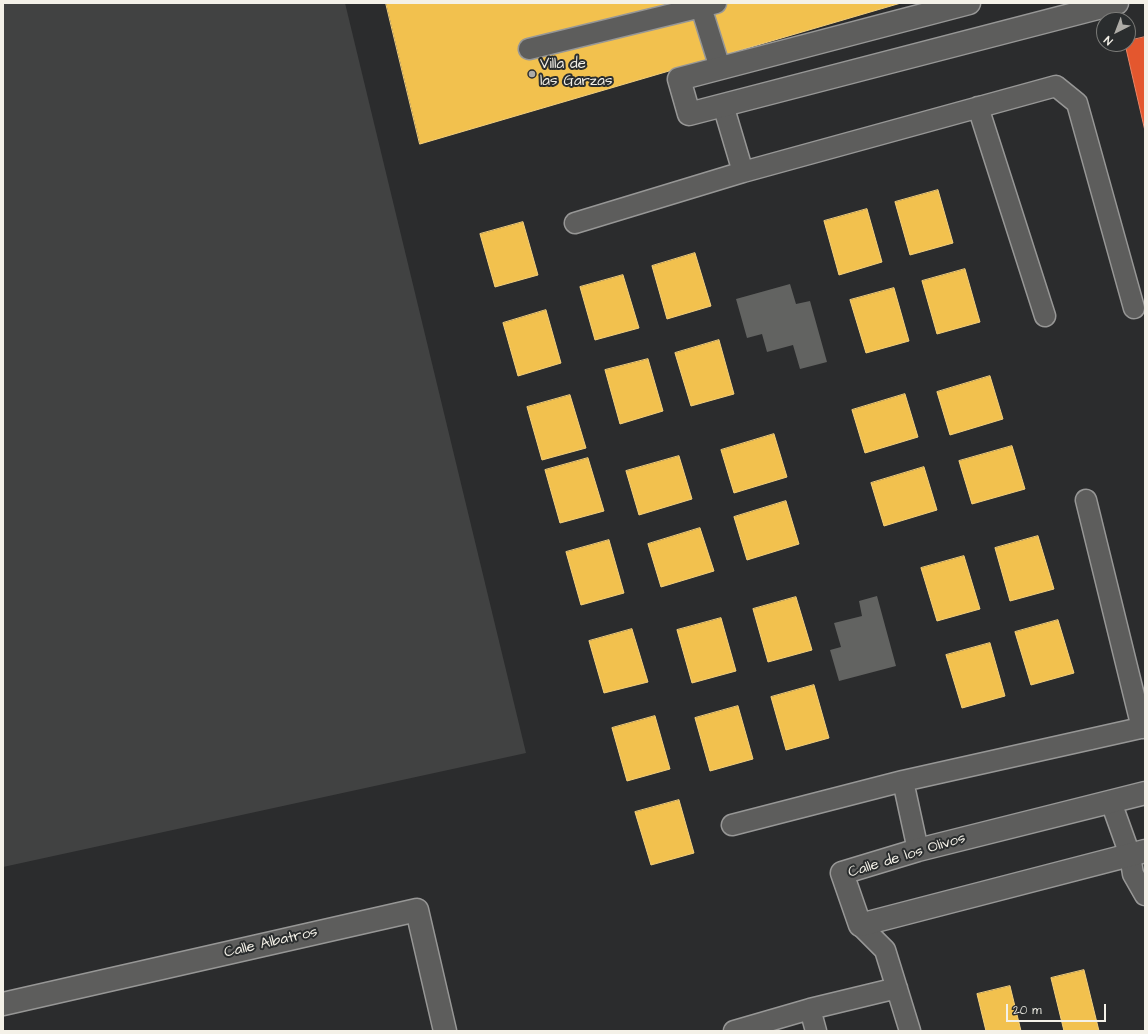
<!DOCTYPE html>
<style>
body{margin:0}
#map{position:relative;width:1148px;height:1034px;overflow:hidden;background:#2b2c2d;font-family:"Architects Daughter",sans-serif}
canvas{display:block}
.frame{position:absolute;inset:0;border:4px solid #f4f1e8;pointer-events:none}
.north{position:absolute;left:1096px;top:12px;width:40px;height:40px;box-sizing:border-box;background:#2a2d2e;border:1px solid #7b7b78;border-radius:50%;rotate:222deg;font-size:11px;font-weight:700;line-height:16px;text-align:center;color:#f4f1e8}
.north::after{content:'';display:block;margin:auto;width:14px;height:18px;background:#aeaca7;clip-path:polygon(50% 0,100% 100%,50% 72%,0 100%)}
.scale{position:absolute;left:1006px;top:1004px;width:100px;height:18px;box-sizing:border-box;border:2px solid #f4f1e8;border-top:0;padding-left:5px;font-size:12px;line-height:14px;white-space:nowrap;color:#f4f1e8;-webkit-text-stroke:3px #2a2d2e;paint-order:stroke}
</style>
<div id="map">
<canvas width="1148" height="1034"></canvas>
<div class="frame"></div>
<div class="north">N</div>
<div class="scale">20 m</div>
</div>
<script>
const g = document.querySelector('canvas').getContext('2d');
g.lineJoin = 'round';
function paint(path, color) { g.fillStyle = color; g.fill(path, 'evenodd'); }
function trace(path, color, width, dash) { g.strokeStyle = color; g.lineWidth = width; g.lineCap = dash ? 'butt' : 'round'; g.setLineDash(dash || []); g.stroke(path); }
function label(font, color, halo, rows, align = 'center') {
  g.font = font + ' "Architects Daughter",sans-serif'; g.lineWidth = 4; g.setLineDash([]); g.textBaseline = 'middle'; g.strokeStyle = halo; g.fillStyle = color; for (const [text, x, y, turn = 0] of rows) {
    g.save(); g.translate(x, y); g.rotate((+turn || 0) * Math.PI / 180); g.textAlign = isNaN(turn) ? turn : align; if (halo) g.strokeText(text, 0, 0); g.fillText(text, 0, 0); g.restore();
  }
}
paint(new Path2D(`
 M3 3H345L526 753 3 867Z`), '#414242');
paint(new Path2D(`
 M790 284 796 304 810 301 827 362 800 369 793 345 767 352 762 334 747 338 736 299Z
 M877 596 896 666 839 681 830 650 841 647 834 623 862 616 859 601Z`), '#626361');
const homes = new Path2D(`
 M386 3H901L420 144Z
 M938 190 953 243 910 255 895 202Z
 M867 209 882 262 839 275 824 221Z
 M523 222 538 275 495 287 480 234Z
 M695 253 711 306 667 319 652 266Z
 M965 269 980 322 937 334 922 281Z
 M623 275 639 328 595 340 580 287Z
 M894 288 909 341 866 353 850 300Z
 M546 310 561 363 518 376 503 323Z
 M719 340 734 394 691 406 675 353Z
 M648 359 663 411 620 424 605 370Z
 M990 376 1003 419 950 435 937 392Z
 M905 394 918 437 865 453 852 410Z
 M570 395 586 448 542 460 527 407Z
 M774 434 787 477 734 493 721 450Z
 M1012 446 1025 489 972 504 959 461Z
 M679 456 692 499 639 515 626 471Z
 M588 458 604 511 560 523 545 470Z
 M924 467 937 510 884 526 871 483Z
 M786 501 799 544 747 560 734 517Z
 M700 528 714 571 661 587 648 544Z
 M1038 536 1054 589 1010 601 995 548Z
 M609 540 624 593 581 605 566 552Z
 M964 556 980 609 937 621 921 568Z
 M796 597 812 650 768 662 753 609Z
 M721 618 736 671 692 683 677 630Z
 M1058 620 1074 673 1031 685 1015 632Z
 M632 629 648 682 604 693 589 641Z
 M990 643 1005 696 962 708 946 655Z
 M814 685 829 738 786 750 771 697Z
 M738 706 753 759 710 771 695 718Z
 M655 716 670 769 627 781 612 728Z
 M679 800 694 853 651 865 635 812Z
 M1084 970 1099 1031H1064L1051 978Z
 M1010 986 1021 1031H986L977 994Z`);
paint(homes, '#f2c14e');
trace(homes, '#f3cf7c', 1);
const shops = new Path2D(`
 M1145 37V131L1125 44H1128V41Z`);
paint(shops, '#e4572e');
trace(shops, '#e98566', 1);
const lane = new Path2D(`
 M716 3 701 7 720 68
 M529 49 701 7
 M723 105 743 172 1056 86 1077 103 1134 308
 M978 107 1045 316
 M575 223 743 172
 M1086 500 1142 728
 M903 781 1145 727
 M1111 802 1130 855 1133 874 1145 895
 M732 825 903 781 918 850
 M860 925 885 950 910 1031
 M810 1009 816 1031
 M734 1031 810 1009 897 988`);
const street = new Path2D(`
 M969 3 679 79 689 114 1117 3
 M1145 793 918 850 842 873 860 925 1145 851
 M3 1004 417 910 445 1031`);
trace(lane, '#979796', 23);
trace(street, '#979796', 25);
trace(lane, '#5d5d5c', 20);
trace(street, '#5d5d5c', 22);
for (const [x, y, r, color] of [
 [532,74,4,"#aeaca7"]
]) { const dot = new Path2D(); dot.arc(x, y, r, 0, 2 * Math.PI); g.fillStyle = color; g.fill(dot); trace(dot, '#2a2d2e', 1.5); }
label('15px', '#f4f1e8', '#2a2d2e', [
 ["Villa de",540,65],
 ["las Garzas",540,82]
], 'left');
label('15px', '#f4f1e8', '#2a2d2e', [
 ["Calle de los Olivos",907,856,-17],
 ["Calle Albatros",271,943,-13]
]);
</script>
